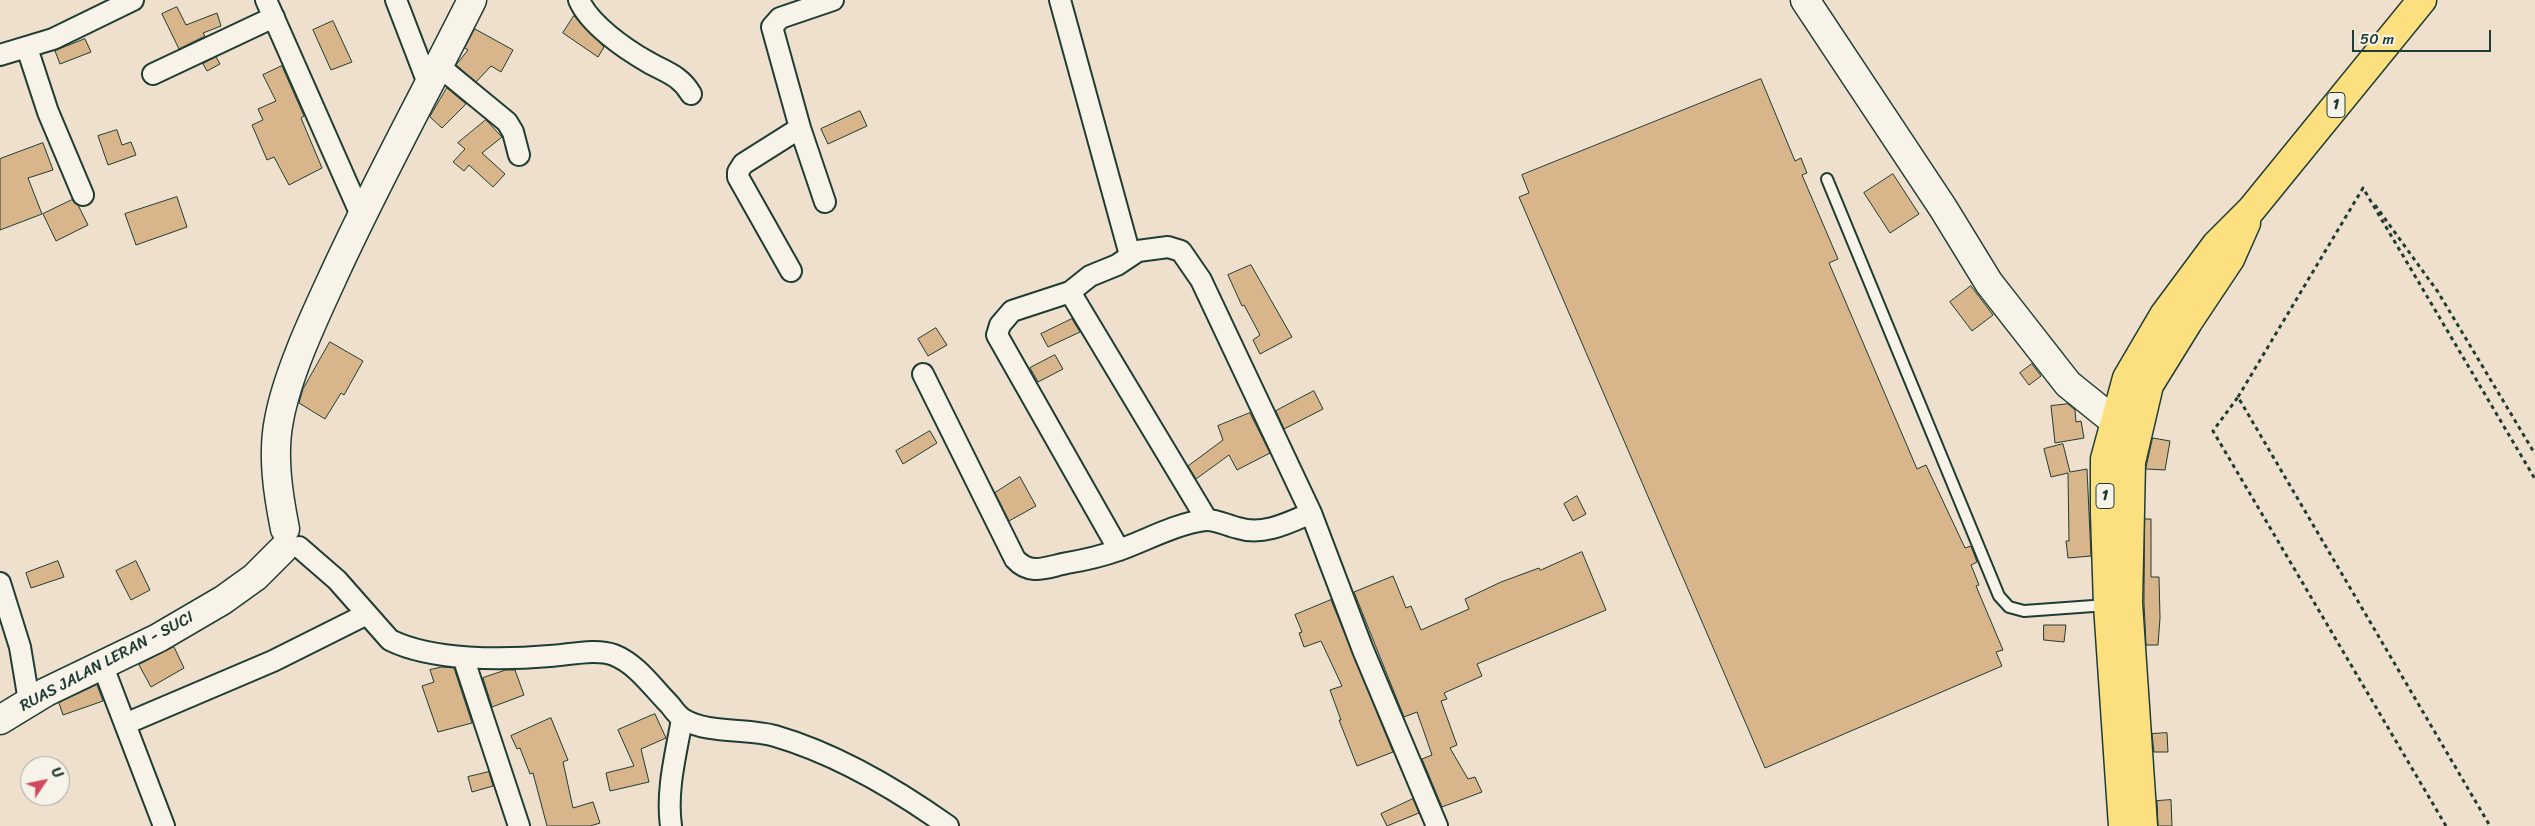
<!DOCTYPE html>
<style>
body{margin:0}
#map{position:relative;width:2535px;height:826px;overflow:hidden;background:#eee0cc;font-family:Sriracha,sans-serif}
canvas{display:block}
.north{position:absolute;left:20px;top:756px;width:50px;height:50px;box-sizing:border-box;background:#f7f3e8;border:1px solid #a1aaa0;border-radius:50%;rotate:56deg;font-size:14px;font-weight:700;line-height:20px;text-align:center;color:#1f3d34}
.north::after{content:'';display:block;margin:auto;width:18px;height:22px;background:#d1495b;clip-path:polygon(50% 0,100% 100%,50% 72%,0 100%)}
.scale{position:absolute;left:2352px;top:30px;width:139px;height:22px;box-sizing:border-box;border:2px solid #1f3d34;border-top:0;padding-left:6px;font-size:15px;line-height:18px;white-space:nowrap;color:#1f3d34;-webkit-text-stroke:4px #f7f3e8;paint-order:stroke}
</style>
<div id="map">
<canvas width="2535" height="826"></canvas>
<div class="north">U</div>
<div class="scale">50 m</div>
</div>
<script>
const g = document.querySelector('canvas').getContext('2d');
g.lineJoin = 'round';
function paint(path, color) { g.fillStyle = color; g.fill(path, 'evenodd'); }
function trace(path, color, width, dash) { g.strokeStyle = color; g.lineWidth = width; g.lineCap = dash ? 'butt' : 'round'; g.setLineDash(dash || []); g.stroke(path); }
function label(font, color, halo, rows, align = 'center') {
  g.font = font + ' Sriracha,sans-serif'; g.lineWidth = 4; g.setLineDash([]); g.textBaseline = 'middle'; g.strokeStyle = halo; g.fillStyle = color; for (const [text, x, y, turn = 0] of rows) {
    g.save(); g.translate(x, y); g.rotate((+turn || 0) * Math.PI / 180); g.textAlign = isNaN(turn) ? turn : align; if (halo) g.strokeText(text, 0, 0); g.fillText(text, 0, 0); g.restore();
  }
}
const building = new Path2D(`
 M177 7 186 25 217 13 221 26 203 33 205 36 179 49 162 14Z
 M574 16 604 47 598 57 563 33Z
 M333 21 352 62 331 70 313 30Z
 M475 29 513 50 501 72 491 66 476 82 456 65 468 50 465 48Z
 M85 39 91 52 60 64 55 51Z
 M216 57 220 64 207 71 203 64Z
 M282 66 304 116 301 118 322 168 289 185 274 157 267 160 252 125 263 120 258 109 276 101 263 75Z
 M1761 79 1795 161 1801 158 1807 173 1802 175 1838 259 1829 263 1917 469 1926 465 1965 548 1971 546 1977 562 1971 565 1979 585 1976 586 2003 650 1996 652 2002 666 1765 768 1519 197 1529 193 1522 175Z
 M447 88 466 104 442 128 430 117Z
 M860 111 867 126 828 144 821 129Z
 M486 120 502 137 482 153 505 174 493 187 469 165 464 171 453 162 465 149 458 143Z
 M117 130 122 145 131 142 136 155 108 165 98 136Z
 M43 143 53 170 28 178 42 214 0 230V159Z
 M1893 174 1919 214 1890 233 1864 193Z
 M177 197 187 227 136 245 125 214Z
 M72 200 78 205 88 225 56 241 43 214Z
 M1251 265 1292 337 1260 354 1253 340 1260 335 1244 305 1242 306 1228 275Z
 M1971 286 1993 315 1972 331 1950 302Z
 M1072 319 1080 332 1048 347 1041 334Z
 M936 328 947 345 928 356 918 339Z
 M330 342 363 361 344 395 341 393 325 419 299 403 303 389Z
 M1055 355 1063 369 1038 382 1030 368Z
 M2032 364 2041 376 2029 385 2020 373Z
 M1314 391 1323 409 1284 429 1276 411Z
 M2068 404 2075 410 2076 422 2081 421 2084 438 2055 443 2051 406Z
 M1250 413 1270 453 1237 470 1229 455 1196 479 1188 466 1223 440 1218 426Z
 M930 431 937 443 903 464 896 451Z
 M2153 438 2170 441 2165 470 2146 469Z
 M2063 444 2070 472 2087 469 2091 556 2068 558 2066 541H2069L2068 473 2051 477 2044 449Z
 M1020 477 1036 506 1009 521 995 493Z
 M1577 496 1586 514 1573 521 1564 504Z
 M2145 519H2151V577H2159L2160 618 2158 645H2146L2144 603Z
 M1582 552 1606 610 1477 664 1482 676 1444 693 1447 699 1441 701 1457 745 1450 748 1468 779 1475 777 1482 792 1442 807 1422 759 1432 755 1417 712 1404 717 1354 592 1393 576 1406 608 1411 606 1421 630 1469 609 1465 599 1501 582 1539 568 1540 570Z
 M58 561 64 577 31 588 26 573Z
 M136 561 150 590 131 600 116 571Z
 M1331 600 1393 752 1357 766 1339 720H1341L1330 690 1342 686 1321 641 1304 647 1299 633 1302 632 1295 615Z
 M2044 625H2066L2064 642 2044 640Z
 M174 647 184 668 151 687 139 665Z
 M442 667 454 668 472 723 438 732 422 686 434 682 430 670Z
 M506 670H515L524 695 492 707 483 678Z
 M97 685 103 701 63 715 59 703Z
 M655 714 666 738 641 749 649 782 610 791 606 773 634 766 618 730Z
 M551 718 568 760 563 762 573 808 593 802 600 823 590 826H547L533 773 530 774 520 748 517 749 511 736Z
 M2167 733 2168 752H2154L2152 734Z
 M489 772 493 786 472 792 468 777Z
 M1413 799 1419 813 1387 826 1381 814Z
 M2171 800 2172 826H2158L2157 801Z`);
paint(building, '#d8b58a');
trace(building, '#1f3d34', 1);
const lane = new Path2D(`
 M1827 179 1999 596 2009 607 2024 611 2107 605`);
const street = new Path2D(`
 M266 0 361 215
 M396 0 429 86
 M579 0C589 24 625 49 648 62 665 72 680 75 691 94
 M1060 0 1130 255
 M27 48 48 112 83 195
 M0 55 53 39 133 0
 M440 67 507 122 513 132 519 155
 M153 74 274 17
 M825 202 800 128 772 27 780 18 833 0
 M791 271 738 177V172L743 164 800 128
 M1070 292 1207 520
 M923 374 1015 559C1030 576 1047 567 1067 563 1085 560 1102 556 1119 550 1147 540 1175 524 1205 520 1216 519 1228 526 1238 528 1263 536 1288 523 1311 513
 M299 547 337 580 390 640C432 661 504 660 550 656 569 655 596 648 614 655 637 664 653 688 670 705 673 709 678 716 683 719 707 734 748 728 775 736 837 754 896 789 948 826
 M1119 550 997 335 1000 325 1012 311 1070 292 1090 276 1117 265 1138 251 1168 247 1181 251 1201 280 1311 513 1363 650 1437 826
 M0 583 20 647 29 701
 M463 657 519 826
 M102 664 164 826
 M125 724 273 661 367 614
 M671 826C666 790 676 754 682 719`);
const secondary = new Path2D(`
 M1805 0 1943 208 1989 283 2068 384 2114 421
 M285 529C278 494 272 455 279 420 287 376 312 322 331 281 374 186 425 94 472 0
 M0 720 46 692 158 638 223 600 255 577 283 549`);
const highway = new Path2D(`
 M2123 826 2108 605 2105 514V459L2127 378 2164 315 2216 245 2251 210 2422 0
 M2143 826 2128 603 2131 462 2149 385 2188 322 2230 259 2246 223`);
trace(lane, '#1f3d34', 14);
trace(street, '#1f3d34', 24);
trace(secondary, '#1f3d34', 31);
trace(highway, '#1f3d34', 31);
trace(new Path2D(`
 M2375 205 2438 292 2535 454
 M2238 397 2363 188 2535 479
 M2446 826 2213 431 2238 397 2490 826`), '#1f3d34', 3, [4, 4]);
trace(lane, '#f7f3e8', 10);
trace(street, '#f7f3e8', 20);
trace(secondary, '#f7f3e8', 28);
trace(highway, '#fce080', 28);
for (const [x, y, w] of [
 [2336,105,18],
 [2105,496,18]
]) { const box = new Path2D(); box.roundRect(x - w / 2, y - 12.5, w, 25, 4); g.fillStyle = '#f7f3e8'; g.fill(box); trace(box, '#1f3d34', 1); }
label('bold 15px', '#1f3d34', null, [
 ["1",2336,105],
 ["1",2105,496]
]);
label('16px', '#1f3d34', '#f7f3e8', [
 ["RUAS JALAN LERAN - SUCI",107,662,-28]
]);
</script>
